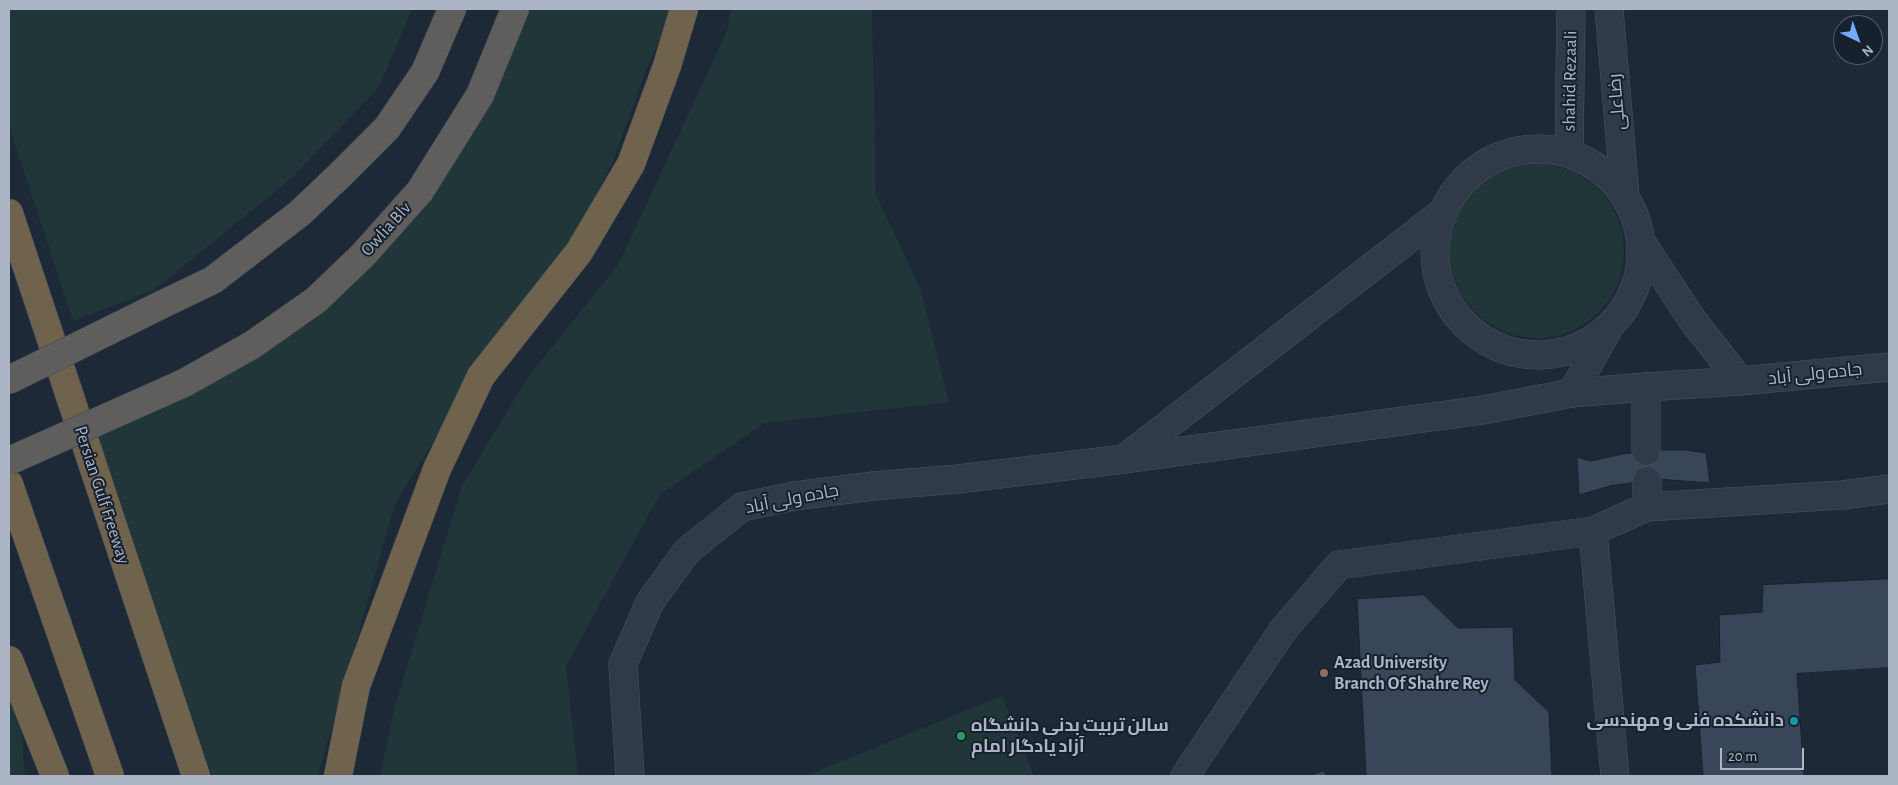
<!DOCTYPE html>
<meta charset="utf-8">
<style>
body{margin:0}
#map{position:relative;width:1898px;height:785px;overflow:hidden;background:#1e2938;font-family:"Alegreya Sans",sans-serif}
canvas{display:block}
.frame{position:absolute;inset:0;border:10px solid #abb5c6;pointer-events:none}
.north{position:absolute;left:1833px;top:15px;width:50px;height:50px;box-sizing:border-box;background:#17202d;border:1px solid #525c6a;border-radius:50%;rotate:138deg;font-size:14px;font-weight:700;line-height:20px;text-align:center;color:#abb5c6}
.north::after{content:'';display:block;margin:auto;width:18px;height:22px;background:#77a9ff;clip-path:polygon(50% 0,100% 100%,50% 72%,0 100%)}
.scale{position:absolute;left:1720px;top:748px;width:84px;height:22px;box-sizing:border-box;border:2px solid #abb5c6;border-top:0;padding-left:6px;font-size:15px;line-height:18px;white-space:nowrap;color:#abb5c6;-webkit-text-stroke:4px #17202d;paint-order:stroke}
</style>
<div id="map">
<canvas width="1898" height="785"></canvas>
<div class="frame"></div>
<div class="north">N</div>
<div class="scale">20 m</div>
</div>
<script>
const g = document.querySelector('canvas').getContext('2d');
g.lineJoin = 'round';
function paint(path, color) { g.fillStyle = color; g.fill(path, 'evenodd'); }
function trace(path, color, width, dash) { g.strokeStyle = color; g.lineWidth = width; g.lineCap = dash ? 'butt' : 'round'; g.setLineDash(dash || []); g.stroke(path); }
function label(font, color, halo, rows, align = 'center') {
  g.font = font + ' "Alegreya Sans",Cairo,sans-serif'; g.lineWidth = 4; g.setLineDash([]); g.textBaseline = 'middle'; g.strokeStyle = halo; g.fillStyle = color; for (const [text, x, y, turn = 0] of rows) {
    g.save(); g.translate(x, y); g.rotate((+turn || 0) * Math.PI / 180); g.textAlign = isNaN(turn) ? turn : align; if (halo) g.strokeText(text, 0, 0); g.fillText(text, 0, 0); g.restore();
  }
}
paint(new Path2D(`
 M9 9H412L379 87 292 178 154 290 73 321 9 126Z
 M526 9H675L647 67 613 161 561 263 496 340 395 504 318 776H212L94 437 254 354 464 138 519 36Z
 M731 9H872L876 195 921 290 949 402 765 423 660 494 566 666 578 776H380L394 709 462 486 528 377 618 265 727 31Z
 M1450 251a87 87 0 1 1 174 0a87 87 0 1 1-174 0Z
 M9 696 21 726 25 776H9Z
 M1002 696 1034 776H805Z`), '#203639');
const building = new Path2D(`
 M1654 450H1686L1706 453 1710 483 1657 479 1610 486 1579 495 1577 457 1591 461 1623 454Z
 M1889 579V776H1703L1695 665 1720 662 1719 615 1762 612 1763 585Z
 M1424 595 1458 628 1513 627 1515 680 1549 712 1552 776H1366L1357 599Z
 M1889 668V776H1804L1797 674Z
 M1324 771 1327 776H1308Z`);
paint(building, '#394659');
trace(building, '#19222f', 1);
const minor = new Path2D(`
 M1646 451V387
 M1647 507 1842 495 1889 489
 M1185 776 1283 630 1339 565 1593 531
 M1615 776 1593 531 1647 507V481`);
const tertiary = new Path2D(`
 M1609 9 1625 195
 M1435 252a103 103 0 1 1 206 0a103 103 0 1 1-206 0Z
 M1569 153 1571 9
 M1642 243 1691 318 1740 381
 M1572 393 1607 331
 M1124 459 1443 212
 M630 776 623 664 650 602 687 551 742 507 794 496 873 486 958 479 1124 459 1483 410 1572 393 1646 387 1740 381 1889 367`);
const trunk = new Path2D(`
 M163 304 213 280 300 213 340 175 387 128 425 72 452 9
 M184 383 252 345 316 300 363 255 420 191 480 95 515 9`);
const motorway = new Path2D(`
 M9 213 196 776
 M9 484 110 776
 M9 660 55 776
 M338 776 356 686 437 469 481 376 579 252 631 164 667 66 684 9`);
trace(minor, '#4c5564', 29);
trace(tertiary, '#4c5564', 29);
trace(trunk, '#3c4553', 29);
trace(motorway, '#3c4553', 29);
trace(minor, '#313a48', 28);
trace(tertiary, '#313a48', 28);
trace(trunk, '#5f5e5c', 28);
trace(motorway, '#6f634e', 28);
const trunkBridge = new Path2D(`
 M9 380 163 304
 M9 461 184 383`);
trace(trunkBridge, '#3c4553', 29, []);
trace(trunkBridge, '#5f5e5c', 28);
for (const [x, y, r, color] of [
 [1324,673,5,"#8d6e63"],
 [1794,721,5,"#0f9aa8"],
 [961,736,5,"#2e9e5b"]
]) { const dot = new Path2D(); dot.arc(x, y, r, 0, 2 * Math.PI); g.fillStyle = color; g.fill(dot); trace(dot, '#17202d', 2); }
label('18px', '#abb5c6', '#17202d', [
 ["shahid Rezaali",1570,81,-89],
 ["رضاعلی",1617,102,-95],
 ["Owlia Blv",386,229,-48],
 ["جاده ولی آباد",1815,374,-6],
 ["Persian Gulf Freeway",102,495,72],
 ["جاده ولی آباد",792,499,-11]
]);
label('bold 18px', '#abb5c6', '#17202d', [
 ["Azad University",1334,663],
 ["Branch Of Shahre Rey",1334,684],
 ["دانشکده فنی و مهندسی",1784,721,"right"],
 ["سالن تربیت بدنی دانشگاه",971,726],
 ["آزاد یادگار امام",971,747]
], 'left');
</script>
